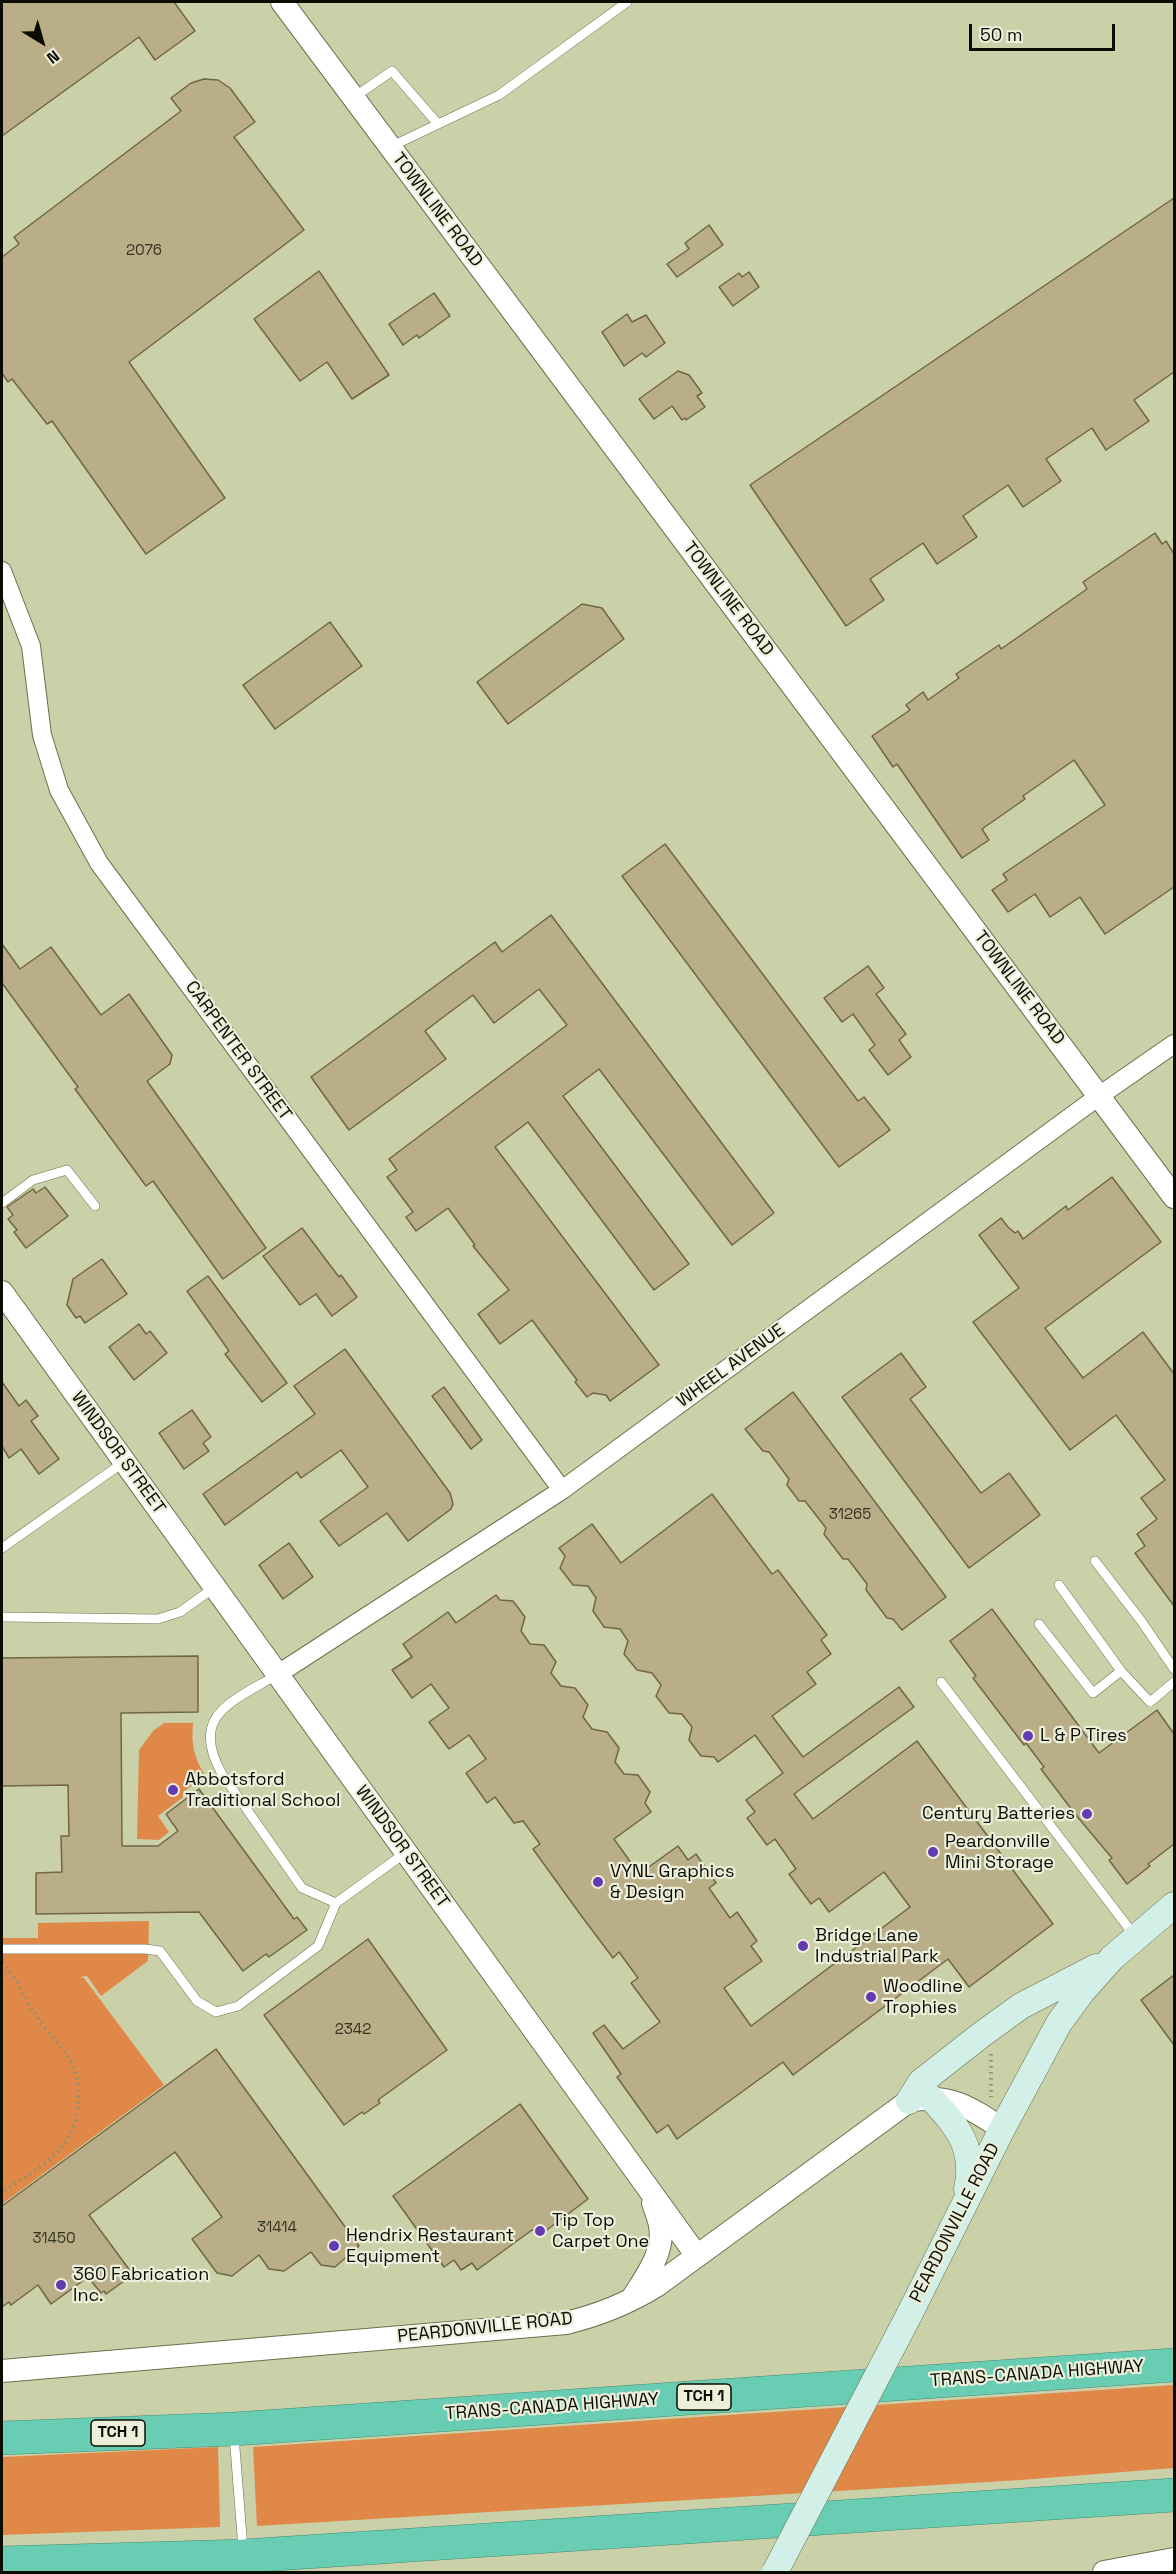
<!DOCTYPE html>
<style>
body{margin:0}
#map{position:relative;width:1176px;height:2574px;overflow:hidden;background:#cad1a8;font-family:"Space Grotesk",sans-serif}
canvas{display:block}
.frame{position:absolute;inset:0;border:3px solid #0b0d02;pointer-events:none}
.north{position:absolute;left:12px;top:12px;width:60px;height:60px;-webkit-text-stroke:4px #ecefda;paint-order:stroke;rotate:143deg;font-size:16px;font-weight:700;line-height:24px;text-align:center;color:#0b0d02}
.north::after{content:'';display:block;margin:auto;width:21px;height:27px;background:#0b0d02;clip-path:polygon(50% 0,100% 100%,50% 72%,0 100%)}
.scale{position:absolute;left:969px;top:24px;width:146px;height:27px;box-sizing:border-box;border:3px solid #0b0d02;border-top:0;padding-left:8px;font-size:18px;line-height:21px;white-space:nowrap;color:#0b0d02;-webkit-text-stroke:4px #ecefda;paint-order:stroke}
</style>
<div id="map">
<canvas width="1176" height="2574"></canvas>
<div class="frame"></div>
<div class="north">N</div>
<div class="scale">50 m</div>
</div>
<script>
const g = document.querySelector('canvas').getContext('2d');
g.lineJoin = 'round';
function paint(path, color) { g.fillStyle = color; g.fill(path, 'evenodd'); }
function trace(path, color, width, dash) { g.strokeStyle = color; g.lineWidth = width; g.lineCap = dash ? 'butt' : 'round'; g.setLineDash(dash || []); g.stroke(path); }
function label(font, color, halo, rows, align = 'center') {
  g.font = font + ' "Space Grotesk",sans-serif'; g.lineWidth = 4.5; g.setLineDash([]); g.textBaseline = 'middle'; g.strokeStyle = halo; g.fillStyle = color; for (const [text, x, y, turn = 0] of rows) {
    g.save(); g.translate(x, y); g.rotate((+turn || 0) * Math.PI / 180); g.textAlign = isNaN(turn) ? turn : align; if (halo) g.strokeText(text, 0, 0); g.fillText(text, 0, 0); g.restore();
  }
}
paint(new Path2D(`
 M164 1723H193C191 1744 194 1758 205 1775L186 1790 182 1798 158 1816 169 1832 159 1840 137 1839 139 1750 153 1731Z
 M149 1921 148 1961 101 1996 87 1976 80 1977 84 1978 164 2085 2 2204V1938H38V1923Z
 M1174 2385V2468L1020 2480 257 2526 253 2447Z
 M218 2447 220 2527 2 2535V2457Z`), '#e08848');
const building = new Path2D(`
 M2 2H174L195 31 155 60 139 37 2 136Z
 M204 79 218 80 230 88 255 122 234 137 304 230 129 362 225 498 146 554 52 421 47 424 12 379 8 382 2 373V257L19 244 14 237 181 111 171 98 191 83Z
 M1174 198V372L1134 400 1149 421 1106 450 1092 428 1046 459 1061 481 1023 507 1008 485 963 516 977 537 937 564 923 543 870 579 884 600 846 626 750 485Z
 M709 225 723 245 677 277 667 264 689 249 685 243Z
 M319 271 389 375 352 399 327 362 300 381 254 319Z
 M749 272 759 287 733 306 719 287 739 273 742 277Z
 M434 293 450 316 419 338 417 335 403 345 389 324Z
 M627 314 632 322 646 315 665 343 646 357 642 353 624 366 602 332Z
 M678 371 689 375 702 393 697 396 705 407 686 420 685 418 682 420 672 406 654 419 639 399Z
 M1155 533 1162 544 1166 541 1174 554V887L1105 934 1080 897 1050 917 1035 894 1008 912 992 890 1007 880 1003 874 1105 805 1074 760 1023 796 1025 799 982 829 989 840 962 858 897 764 893 767 872 736 910 710 906 705 923 692 928 700 959 678 956 674 999 645 1001 649 1087 589 1083 582Z
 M582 604 602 608 624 639 508 724 477 682Z
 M330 622 362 666 275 729 243 685Z
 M665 844 858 1101 864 1097 890 1130 839 1167 622 876Z
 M551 915 774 1213 732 1245 599 1069 563 1096 689 1264 654 1290 528 1122 495 1147 659 1365 610 1401 606 1395 593 1393 587 1397 575 1382 577 1380 532 1320 500 1344 478 1314 509 1290 473 1246 475 1245 448 1208 416 1231 406 1217 413 1212 387 1177 397 1170 389 1159 567 1025 539 989 494 1023 473 995 442 1018 425 1031 446 1059 349 1130 311 1077 495 942 502 952Z
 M2 944 20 969 51 947 101 1015 129 994 172 1055 170 1064 147 1081 266 1248 223 1279 153 1181 146 1186 75 1089 78 1087 2 983Z
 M868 966 884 988 876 994 906 1034 899 1040 911 1057 888 1075 869 1050 875 1045 853 1014 842 1022 824 998Z
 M1112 1177 1161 1242 1045 1328 1083 1378 1143 1332 1174 1374V1606L1135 1553 1145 1546 1137 1534 1157 1519 1141 1498 1165 1480 1116 1415 1070 1450 973 1322 1019 1288 979 1235 1001 1218 1008 1227 1015 1233 1018 1231 1023 1239 1066 1206 1068 1210Z
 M45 1187 68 1216 26 1248 14 1232 17 1230 8 1219 13 1215 7 1207 33 1189 36 1193Z
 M302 1228 339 1277 341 1275 357 1297 332 1316 316 1294 300 1305 263 1256Z
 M102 1259 127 1294 85 1323 80 1316 76 1318 67 1305 73 1279Z
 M208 1276 287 1383 262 1402 225 1354 229 1351 187 1291Z
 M139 1324 146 1334 150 1331 167 1353 134 1380 109 1347Z
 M345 1349 450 1493 453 1504 451 1509 408 1541 387 1513 339 1546 320 1521 368 1487 341 1450 301 1478 297 1472 225 1525 203 1494 315 1414 294 1386Z
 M901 1353 926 1387 910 1399 981 1493 1009 1473 1040 1515 969 1568 842 1397Z
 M2 1382 19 1406 26 1400 38 1416 31 1421 59 1459 39 1474 21 1449 9 1458 2 1446Z
 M444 1387 482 1440 471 1449 432 1396Z
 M793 1392 946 1597 902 1630 893 1619 887 1618 866 1590 867 1584 848 1559H843L824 1534 826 1528 805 1501H799L787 1485 789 1479 769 1452 763 1451 745 1429Z
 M192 1410 211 1437 203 1443 209 1451 184 1469 159 1433Z
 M712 1494 772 1574 778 1570 827 1635 821 1640 831 1654 807 1672 816 1684 772 1716 803 1757 899 1687 914 1707 794 1794 813 1819 917 1741 1053 1924 969 1987 948 1959 793 2075 783 2062 677 2139 668 2125 657 2133 617 2077 621 2074 593 2033 604 2025 623 2049 660 2022 631 1983 638 1978 619 1952 613 1958 580 1914 533 1849 540 1844 523 1821 514 1823 495 1797 487 1803 466 1773 486 1759 469 1735 449 1749 429 1722 449 1708 431 1684 412 1698 392 1670 412 1657 403 1644 448 1612 456 1623 496 1595 500 1600 513 1601 525 1617 521 1631 530 1644 544 1645 556 1662 551 1673 561 1686 575 1688 588 1705 583 1717 592 1729 607 1732 619 1748 615 1762 624 1774 638 1775 650 1792 645 1803 651 1812 614 1839 639 1874 678 1846 688 1860 696 1854 716 1883 709 1888 730 1918 737 1912 757 1941 751 1946 762 1961 724 1988 751 2026 910 1907 884 1872 829 1912 819 1898 811 1904 789 1874 796 1869 775 1839 767 1845 747 1818 755 1812 746 1800 783 1773 755 1735 718 1762 714 1757 701 1756 689 1740 692 1727 682 1714 669 1713 656 1696 661 1685 652 1673 637 1670 624 1654 628 1641 620 1629 604 1627 593 1611 596 1598 588 1586 573 1585 560 1568 565 1556 559 1548 592 1524 621 1563Z
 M289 1543 313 1577 283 1599 259 1565Z
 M992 1609 1099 1753 1157 1710 1174 1734V1844L1148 1864 1150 1866 1127 1884 1109 1860 1112 1858 1075 1814 1041 1769 1044 1767 1026 1743 1024 1745 973 1678 976 1676 950 1641Z
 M198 1656V1712L121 1713 122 1846H158L178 1831 166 1814 199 1789 294 1919 297 1917 307 1930 269 1957 266 1954 243 1971 199 1912 36 1914V1873L62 1872 61 1836H69L68 1785 2 1786V1658Z
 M368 1939 447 2050 378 2100 380 2103 364 2114 362 2112 344 2125 264 2015Z
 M1174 1975V2045L1141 2000Z
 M216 2049 359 2246 335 2267 321 2265 311 2252 284 2271 269 2269 259 2255 232 2276 217 2273 192 2239 222 2217 175 2152 89 2215 131 2272 125 2277 127 2279 106 2294 104 2291 101 2293 88 2277 51 2304 38 2285 11 2305 9 2302 2 2307V2206Z
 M520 2104 588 2199 544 2232 532 2230 477 2270 472 2263 461 2270 454 2260 444 2267 393 2196Z`);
paint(building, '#b9ae87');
trace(building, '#706641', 1.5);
const service = new Path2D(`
 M353 98 392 71 438 124
 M390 147 499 95 627 2
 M2 1203 33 1180 67 1170 95 1206
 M2 1548 124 1462
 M1095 1561 1142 1622 1174 1669
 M1059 1585 1121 1671 1150 1702 1174 1682
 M2 1617 158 1619 180 1612 215 1587
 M1039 1624 1093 1693 1121 1671
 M278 1674C234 1701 188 1714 222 1774L302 1888 336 1903 405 1853
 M941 1682 1134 1935
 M2 1949H145L160 1951 197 2001 216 2012 238 2006 318 1946 336 1903
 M234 2435 243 2549`);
const minor = new Path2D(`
 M2 571 31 646 42 735 59 790 99 863 562 1490
 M278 1674 562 1490 1099 1096 1174 1044`);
const tertiary = new Path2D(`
 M282 2 1174 1197
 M2 1292 697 2256
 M633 2297C646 2277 665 2251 660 2226 659 2218 655 2210 653 2203
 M2 2371 566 2323C599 2315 627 2304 656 2286L909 2101C949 2093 970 2107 1002 2129
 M1104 2572 1174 2559`);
const secondary = new Path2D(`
 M930 2097C957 2126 976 2147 967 2189
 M909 2101 921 2082 981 2035 1021 2006 1096 1967
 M909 2315 1002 2129 1059 2023 1081 1993 1112 1958 1174 1905`);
const motorway = new Path2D(`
 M2 2438 234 2429 1174 2365
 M2 2563 244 2556 1174 2495`);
trace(service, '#6c714c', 10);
trace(minor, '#6c714c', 20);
trace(tertiary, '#6c714c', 24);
trace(secondary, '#6c714c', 27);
trace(motorway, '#478a75', 34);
trace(new Path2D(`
 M2 1963C19 1980 26 2001 39 2020 50 2036 67 2051 74 2068 79 2078 78 2089 78 2100 77 2152 39 2166 2 2193
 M991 2054V2097`), '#8b9171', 4, [1.5, 4.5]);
trace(service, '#fff', 9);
trace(minor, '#fff', 18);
trace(tertiary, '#fff', 22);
trace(secondary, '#d2f0e8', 26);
trace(motorway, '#68cdb3', 33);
const secondaryBridge = new Path2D(`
 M775 2572 909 2315`);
trace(secondaryBridge, '#6c714c', 27, []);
trace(secondaryBridge, '#d2f0e8', 26);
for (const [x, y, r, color] of [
 [1028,1736,6,"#643ab2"],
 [173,1790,6,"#643ab2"],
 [1087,1814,6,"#643ab2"],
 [933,1852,6,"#643ab2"],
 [598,1882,6,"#643ab2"],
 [803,1946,6,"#643ab2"],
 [871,1997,6,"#643ab2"],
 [540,2231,6,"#643ab2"],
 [334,2246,6,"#643ab2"],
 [61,2285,6,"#643ab2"]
]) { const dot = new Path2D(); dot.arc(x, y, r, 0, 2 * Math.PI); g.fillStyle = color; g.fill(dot); trace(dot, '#ecefda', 2); }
label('15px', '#363523', null, [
 ["2076",144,251],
 ["31265",850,1515],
 ["2342",353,2030],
 ["31414",277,2228],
 ["31450",54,2239]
]);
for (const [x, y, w] of [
 [704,2397,54],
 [118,2433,54]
]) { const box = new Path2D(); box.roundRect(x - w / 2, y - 13, w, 26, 4.5); g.fillStyle = '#ecefda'; g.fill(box); trace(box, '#0b0d02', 1.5); }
label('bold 16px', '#0b0d02', null, [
 ["TCH 1",704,2397],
 ["TCH 1",118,2433]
]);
label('18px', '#0b0d02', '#ecefda', [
 ["TOWNLINE ROAD",437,210,53],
 ["TOWNLINE ROAD",728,599,53],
 ["TOWNLINE ROAD",1019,988,53],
 ["CARPENTER STREET",238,1051,54],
 ["WHEEL AVENUE",731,1366,-36],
 ["WINDSOR STREET",118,1453,54],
 ["WINDSOR STREET",402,1847,54],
 ["PEARDONVILLE ROAD",955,2223,-63],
 ["PEARDONVILLE ROAD",485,2328,-6],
 ["TRANS-CANADA HIGHWAY",1037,2374,-4],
 ["TRANS-CANADA HIGHWAY",552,2407,-4]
]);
label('18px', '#0b0d02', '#ecefda', [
 ["L & P Tires",1040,1736],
 ["Abbotsford",185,1780],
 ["Traditional School",185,1801],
 ["Century Batteries",1075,1814,"right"],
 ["Peardonville",945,1842],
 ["Mini Storage",945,1863],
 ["VYNL Graphics",610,1872],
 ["& Design",610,1893],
 ["Bridge Lane",815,1936],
 ["Industrial Park",815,1957],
 ["Woodline",883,1987],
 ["Trophies",883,2008],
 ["Tip Top",552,2221],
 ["Carpet One",552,2242],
 ["Hendrix Restaurant",346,2236],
 ["Equipment",346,2257],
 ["360 Fabrication",73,2275],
 ["Inc.",73,2296]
], 'left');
</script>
